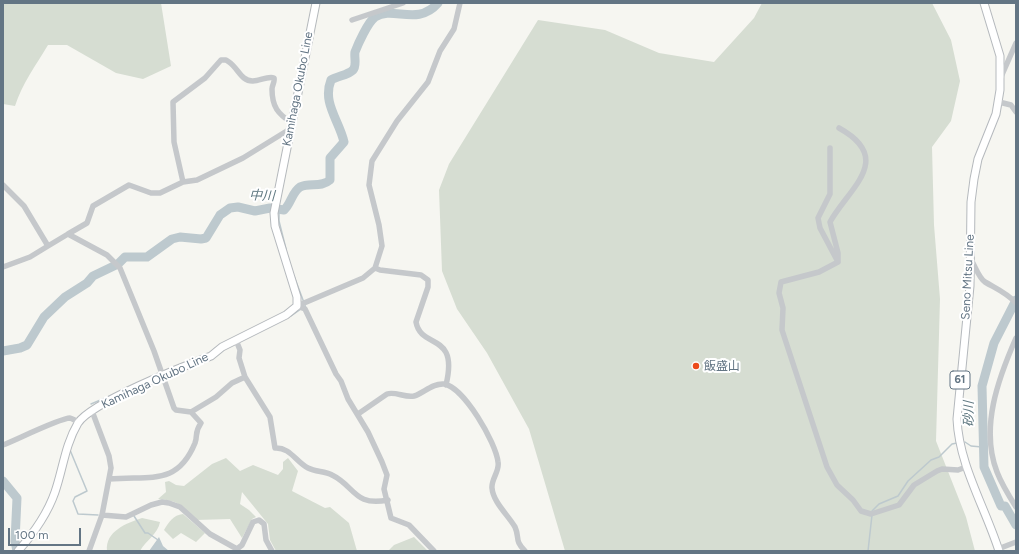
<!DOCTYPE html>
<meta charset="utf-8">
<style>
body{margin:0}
#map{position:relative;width:1019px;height:554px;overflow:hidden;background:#f6f6f1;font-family:Figtree,sans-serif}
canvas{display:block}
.frame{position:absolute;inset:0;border:4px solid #637584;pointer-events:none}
.scale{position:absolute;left:8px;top:528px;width:73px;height:18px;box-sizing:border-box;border:2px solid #637584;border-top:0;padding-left:5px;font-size:12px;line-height:14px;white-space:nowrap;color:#637584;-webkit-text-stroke:3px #fff;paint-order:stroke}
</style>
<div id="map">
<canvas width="1019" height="554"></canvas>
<div class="frame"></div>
<div class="scale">100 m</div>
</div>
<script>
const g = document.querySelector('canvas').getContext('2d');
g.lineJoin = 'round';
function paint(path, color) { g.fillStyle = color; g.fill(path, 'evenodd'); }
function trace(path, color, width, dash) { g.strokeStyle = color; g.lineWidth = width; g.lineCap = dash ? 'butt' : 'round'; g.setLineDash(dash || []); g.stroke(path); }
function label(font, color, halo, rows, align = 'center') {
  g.font = font + ' Figtree,"Noto Sans JP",sans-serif'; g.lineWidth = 4; g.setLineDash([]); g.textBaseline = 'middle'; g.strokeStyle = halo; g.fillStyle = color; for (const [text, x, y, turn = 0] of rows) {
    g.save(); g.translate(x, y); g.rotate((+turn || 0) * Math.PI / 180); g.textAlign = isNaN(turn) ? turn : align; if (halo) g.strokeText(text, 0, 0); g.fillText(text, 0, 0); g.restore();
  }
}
paint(new Path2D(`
 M3 3H161L171 66 143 79 116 73 67 45H48C36 65 22 84 15 106L3 104Z
 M762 3H932L951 40 960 81 951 121 932 147 934 225 940 299 936 441 966 517 975 551H565L529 429 487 353 457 309 442 271 439 190 449 164 538 20 605 30 659 53 714 62 754 18Z
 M226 458 240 471 253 465 278 475 283 469V462L288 458 298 471 292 491 325 508 330 507 349 523 357 551H276L270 540 268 524 242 492 240 504 249 510 256 517 252 519 242 538 230 519 196 520C181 505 180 501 158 499L166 492 165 482 169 481 176 485 184 486 212 464Z
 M183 514 205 533 196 542 181 533 173 539 164 530C169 522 173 515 183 514Z
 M142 518 160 522C158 534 146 540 140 551H107C105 531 127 523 142 518Z
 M414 537 428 551H388L394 545Z`), '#d6ddd2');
paint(new Path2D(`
 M159 537 163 546 169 551H149Z`), '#bdc9ce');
trace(new Path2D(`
 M279 210V221L286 249
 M294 276 306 308
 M291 316 301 309
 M214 349 221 344
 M91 404 117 393
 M965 442 971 446 982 447
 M70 450 87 491 75 497 73 501 78 514 98 515
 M872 511 879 504 898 496 908 481 931 460 939 457 952 444 957 443
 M134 516 145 533H148L158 540
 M868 551 872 515`), '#bdc9ce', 1.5);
trace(new Path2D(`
 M1016 300 994 343 982 386 984 467 1001 506H1005L1016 525
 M3 351 20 348 27 345 44 317 65 297 87 283 93 276 118 264 125 257H147L172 239 180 237 201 239 206 238 220 215 230 208 238 207 255 211 270 208 284 210C291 204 292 192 300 187 309 182 321 188 330 180V158L344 142C339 120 322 103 331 80 338 76 348 75 353 70 357 66 354 57 355 52 358 44 368 22 375 17 393 5 417 27 438 3
 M3 481 17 498 15 541 17 551`), '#bdc9ce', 9);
const major = new Path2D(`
 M984 3 1000 56V90L996 114 978 159 974 179 971 202 970 286 957 419C959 465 985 507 999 551
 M18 551C34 533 47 515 55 492 63 469 65 445 78 423 92 402 184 366 211 356L222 347 286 315 297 306V297L275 226 274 213 316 3`);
trace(major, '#b5b9bd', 9);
trace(new Path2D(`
 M352 20 403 3
 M1001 77 1016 43
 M999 102 1011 105 1016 112
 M830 148V194L818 218 820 228 838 262 819 272 781 282 779 293 783 308 782 330 827 467 837 485 853 500 861 511 871 514 899 505 914 485 937 471 942 469 958 470 966 467
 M183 182 174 142 173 102 205 78 221 60H226L229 62C235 66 239 74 244 78 254 86 265 75 274 78 275 82 272 85 272 89 272 107 278 114 292 123
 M3 185 24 206 48 246 68 234 107 255 120 268 154 351 174 408 176 410 191 412 201 423C194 433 198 435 195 443 177 487 149 475 109 479
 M68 234 87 223 93 206 129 185 151 193H160L183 182 197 180 243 158 290 129
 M970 258C975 265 978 277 985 282 997 289 1007 293 1016 303
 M838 262V253L830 222C849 188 895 159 839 128
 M3 267 30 257 48 246
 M375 268 380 270 421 275 428 280V287L416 322C421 350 459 331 446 385
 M297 306 363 278 375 268 382 246 379 225 369 185 372 161 397 121 428 82 440 51 454 29 460 3
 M297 306 305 309 336 374 341 381 348 399 368 432 382 462 387 475 384 489 391 518 409 525 434 551
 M1016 338C998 379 980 428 997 472 1002 485 1009 496 1016 507
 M236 340 240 350 239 358 245 377 270 417 275 448C290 447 296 462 308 468 316 472 325 471 332 475 355 486 354 507 388 500
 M191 412 216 397 232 383 245 377
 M358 414 387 394C395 391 405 398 414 396 424 393 432 383 444 384 464 387 496 443 498 462 500 471 491 479 492 488 493 502 508 515 515 527 520 538 514 540 525 551
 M3 445C16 440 60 418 70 418 73 419 76 421 79 422
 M102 515 126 517 151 505 162 502 169 503 180 507 210 534 237 549 242 545 253 522 259 520 264 524 266 540 272 551
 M998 549 1016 542
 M89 551 102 515 111 468 109 456 92 411`), '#c5c8cb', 5.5);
trace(major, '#fff', 7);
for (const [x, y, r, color] of [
 [696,366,4,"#ec4a1b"]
]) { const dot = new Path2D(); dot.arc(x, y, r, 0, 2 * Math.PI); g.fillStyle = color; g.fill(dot); trace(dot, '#fff', 1.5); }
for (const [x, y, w] of [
 [960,380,20]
]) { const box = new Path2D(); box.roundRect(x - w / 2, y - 9, w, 18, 3); g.fillStyle = '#fff'; g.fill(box); trace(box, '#637584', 1); }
label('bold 11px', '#637584', null, [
 ["61",960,380]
]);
label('12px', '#637584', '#fff', [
 ["Kamihaga Okubo Line",298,89,-79],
 ["Seno Mitsu Line",968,277,-87],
 ["Kamihaga Okubo Line",155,381,-25]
]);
label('12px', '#637584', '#fff', [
 ["飯盛山",704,366]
], 'left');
label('italic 13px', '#5f7881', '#fff', [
 ["中川",262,196,2],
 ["砂川",969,414,-90]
]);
</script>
